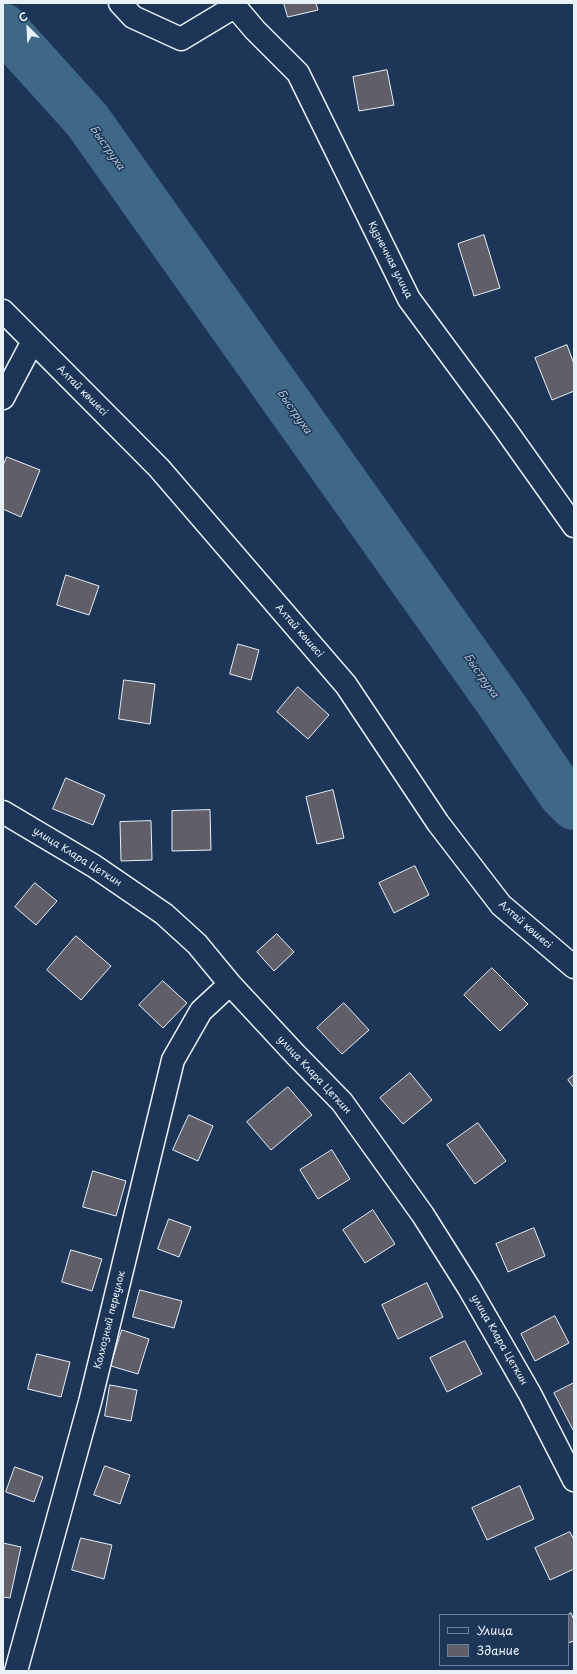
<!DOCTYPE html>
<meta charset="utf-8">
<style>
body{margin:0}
#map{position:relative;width:577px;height:1674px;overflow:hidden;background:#1d3557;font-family:"Playpen Sans",sans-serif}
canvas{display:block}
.frame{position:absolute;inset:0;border:4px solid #e8f1f8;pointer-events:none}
.legend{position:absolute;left:439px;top:1614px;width:130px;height:52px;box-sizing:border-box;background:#1d3557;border:1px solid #6e8097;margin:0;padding:5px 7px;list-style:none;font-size:12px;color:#e8f1f8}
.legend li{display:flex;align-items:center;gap:8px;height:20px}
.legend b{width:20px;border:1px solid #6e8097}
.north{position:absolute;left:8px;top:8px;width:40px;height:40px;-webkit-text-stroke:3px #1d3557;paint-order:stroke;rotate:336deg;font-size:11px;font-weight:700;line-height:16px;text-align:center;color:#e8f1f8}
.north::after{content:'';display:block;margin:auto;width:14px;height:18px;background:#e8f1f8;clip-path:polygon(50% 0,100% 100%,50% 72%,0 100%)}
</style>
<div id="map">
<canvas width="577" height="1674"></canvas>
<div class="frame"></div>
<ul class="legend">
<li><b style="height:5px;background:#1d3557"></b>Улица</li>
<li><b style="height:11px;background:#5f5e69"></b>Здание</li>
</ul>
<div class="north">С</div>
</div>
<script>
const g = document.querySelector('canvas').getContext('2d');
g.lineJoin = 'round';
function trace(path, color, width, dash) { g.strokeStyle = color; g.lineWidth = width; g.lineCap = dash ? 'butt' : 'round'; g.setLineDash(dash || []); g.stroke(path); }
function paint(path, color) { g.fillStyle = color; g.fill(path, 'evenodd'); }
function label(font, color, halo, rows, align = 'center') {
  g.font = font + ' "Playpen Sans",sans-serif'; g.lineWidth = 3; g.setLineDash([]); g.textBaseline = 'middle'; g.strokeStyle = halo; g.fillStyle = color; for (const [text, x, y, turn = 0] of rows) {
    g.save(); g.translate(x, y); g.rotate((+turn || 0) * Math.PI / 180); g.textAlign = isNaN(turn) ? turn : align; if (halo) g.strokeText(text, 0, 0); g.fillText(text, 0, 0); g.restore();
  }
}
trace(new Path2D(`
 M3 27 87 120 499 701 562 794 574 806`), '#3f6886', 48);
const building = new Path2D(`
 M284 3H316L318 10 288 17Z
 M387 70 394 105 359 111 353 77Z
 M484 235 500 288 474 296 458 244Z
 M567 345 574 364V391L552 400 535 358Z
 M7 457 40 470 21 517 3 509V466Z
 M66 575 99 586 89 615 57 605Z
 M238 644 259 650 251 680 230 674Z
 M124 680 155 684 150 724 119 719Z
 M298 687 329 715 308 739 277 712Z
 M66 778 105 795 93 825 53 809Z
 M333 790 344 838 317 844 306 797Z
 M210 810 211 850 172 851V811Z
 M151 821 152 860 121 861 120 822Z
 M415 866 429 895 394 913 379 883Z
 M35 883 57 901 36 925 15 907Z
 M277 934 294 952 274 971 257 952Z
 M76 936 111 966 81 1000 47 970Z
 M492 968 528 1004 500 1031 464 995Z
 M163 981 187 1003 163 1028 139 1005Z
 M344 1003 369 1030 342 1054 317 1028Z
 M410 1073 432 1100 403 1124 380 1098Z
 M574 1075V1088L568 1080Z
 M288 1087 312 1115 271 1150 247 1122Z
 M189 1115 213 1126 198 1161 173 1150Z
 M478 1123 506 1161 475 1184 447 1145Z
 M332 1150 350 1179 318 1199 300 1170Z
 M93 1171 126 1181 116 1216 83 1207Z
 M373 1210 395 1244 365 1263 343 1230Z
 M169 1219 191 1227 179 1257 158 1249Z
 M534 1228 545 1256 508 1272 496 1244Z
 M71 1250 102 1259 92 1291 62 1282Z
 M427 1283 443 1317 398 1339 382 1305Z
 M140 1290 182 1301 174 1328 133 1317Z
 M555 1316 569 1343 535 1361 521 1334Z
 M122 1330 149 1339 138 1374 111 1366Z
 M465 1341 482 1374 447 1392 430 1358Z
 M37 1354 70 1362 61 1397 28 1389Z
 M574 1383V1430H573L554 1393Z
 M110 1385 137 1390 131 1421 105 1416Z
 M105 1466 130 1475 120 1504 94 1495Z
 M15 1467 43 1477 34 1502 6 1492Z
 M520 1486 534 1519 487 1540 472 1508Z
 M570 1532 574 1540V1569L550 1580 535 1548Z
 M81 1538 112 1545 104 1579 72 1570Z
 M3 1543 21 1547 10 1598 3 1597Z
 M571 1613 574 1620V1641L568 1643V1615Z`);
paint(building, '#5f5e69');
trace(building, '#e8f1f8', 1);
const minor = new Path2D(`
 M120 3 133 17 181 39 234 7
 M232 3 255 30 298 73 409 299 503 426 574 526
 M3 311 159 468 346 685 438 823 501 905 574 967
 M3 398 33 341
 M3 812 94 866 164 914 197 944 230 984 295 1054 342 1102 423 1215 469 1288 530 1394 574 1480
 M16 1671 90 1402 173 1060 201 1011 230 984`);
trace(minor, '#e8f1f8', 25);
trace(minor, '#1d3557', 22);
label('10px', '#e8f1f8', '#1d3557', [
 ["Кузнечная улица",390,260,63],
 ["Алтай көшесі",82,391,45],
 ["Алтай көшесі",299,631,49],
 ["улица Клара Цеткин",77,857,32],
 ["Алтай көшесі",525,925,41],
 ["улица Клара Цеткин",314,1075,47],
 ["Колхозный переулок",110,1320,-76],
 ["улица Клара Цеткин",499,1340,60]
]);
label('italic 11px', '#adc1d0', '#1d3557', [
 ["Быструха",107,148,55],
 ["Быструха",294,412,55],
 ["Быструха",481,676,55]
]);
</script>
